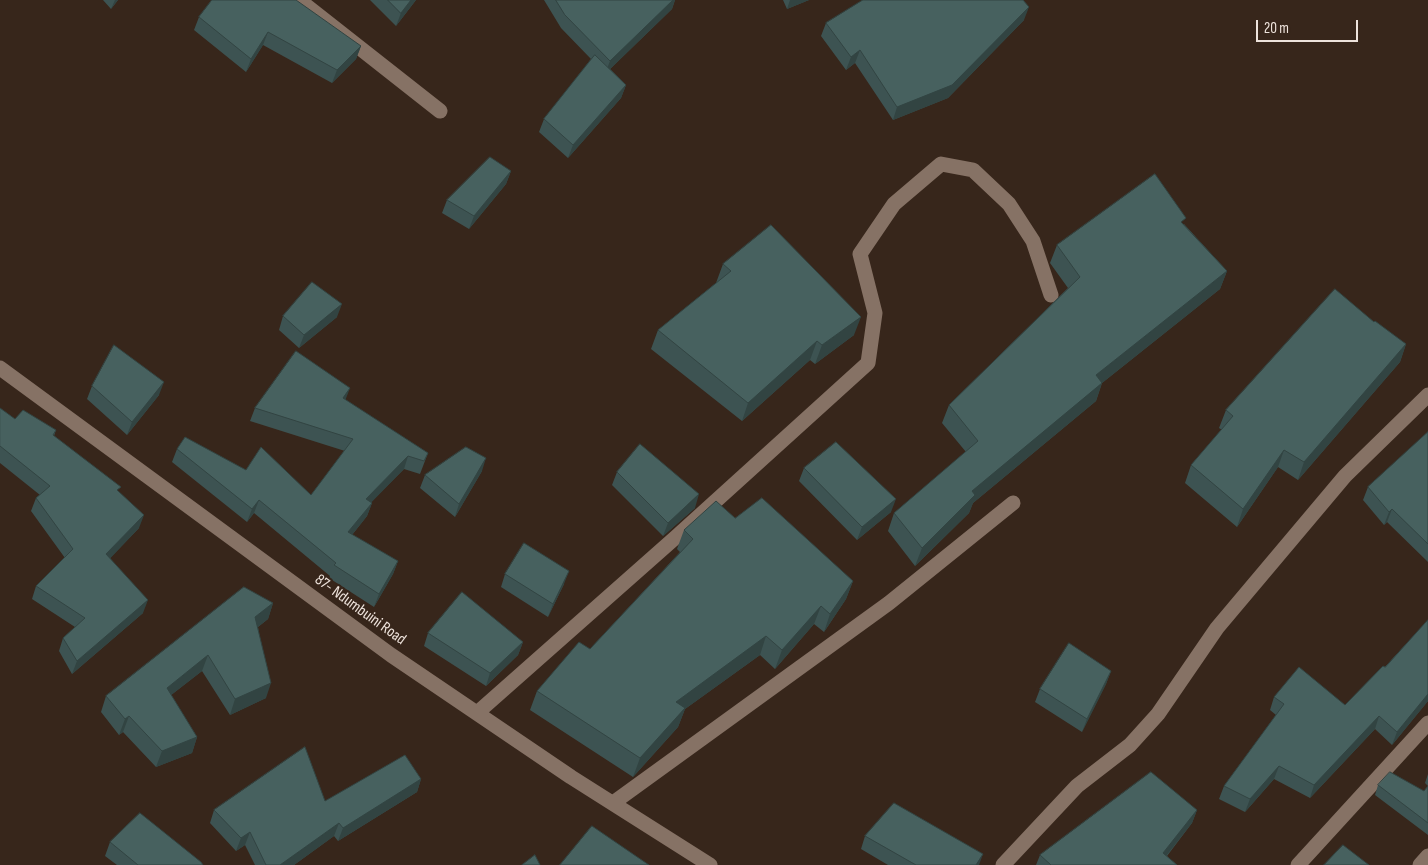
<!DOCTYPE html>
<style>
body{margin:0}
#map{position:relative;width:1428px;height:865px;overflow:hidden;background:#37261b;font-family:"Sofia Sans Condensed",sans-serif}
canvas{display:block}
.scale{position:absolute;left:1256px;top:20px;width:102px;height:22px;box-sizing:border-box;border:2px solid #eee3dc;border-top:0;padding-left:6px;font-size:15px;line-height:18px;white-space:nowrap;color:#eee3dc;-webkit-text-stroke:4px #37261b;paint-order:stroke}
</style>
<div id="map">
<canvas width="1428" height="865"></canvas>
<div class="scale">20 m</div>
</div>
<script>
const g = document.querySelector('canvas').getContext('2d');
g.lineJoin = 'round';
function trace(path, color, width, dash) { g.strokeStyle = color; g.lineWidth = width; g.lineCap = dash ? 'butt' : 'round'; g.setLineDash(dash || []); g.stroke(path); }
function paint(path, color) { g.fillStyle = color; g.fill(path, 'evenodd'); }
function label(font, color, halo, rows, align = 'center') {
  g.font = font + ' "Sofia Sans Condensed",sans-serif'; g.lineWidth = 4.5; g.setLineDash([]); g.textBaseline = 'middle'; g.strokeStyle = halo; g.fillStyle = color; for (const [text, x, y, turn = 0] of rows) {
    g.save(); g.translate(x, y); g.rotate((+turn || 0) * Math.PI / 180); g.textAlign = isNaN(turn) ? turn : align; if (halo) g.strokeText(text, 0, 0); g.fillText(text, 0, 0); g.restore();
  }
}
trace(new Path2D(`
 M299 0 440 111
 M0 368 391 655 571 777 710 865
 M477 713 676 537 868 363 875 313 860 254 894 204 941 164 973 170 1009 204 1033 241 1051 295
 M613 803 889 603 1013 503
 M1003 865 1077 786 1130 745 1158 714 1217 628 1345 476 1428 395
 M1298 865 1428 723
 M1420 865 1428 856`), '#867265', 15);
paint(new Path2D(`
 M103 0H118L111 9Z
 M370 0H416L396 26Z
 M544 0H675L672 9 610 69 626 85 621 98 568 158 539 132 544 119 591 59 561 28Z
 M783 0H809L787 9Z
 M199 17 361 46 356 59 332 83 263 45 246 72 194 30Z
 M1024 20 948 98 893 120 855 63 846 70 821 36 826 23Z
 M511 171 506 184 469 229 442 213 447 200Z
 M1184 224 1227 271 1220 289 1102 383 1096 401 973 503 969 513 915 566 888 531 894 513 966 452 942 423 949 405 1068 288 1050 263 1057 245Z
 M723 264 854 335 815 364 810 360 742 421 651 349 658 330 716 283Z
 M283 316 337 317 299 348 279 330Z
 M1374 322 1406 344 1400 362 1298 480 1278 467 1237 527 1185 483 1191 465 1222 430 1219 428 1226 410Z
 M92 386 159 395 127 435 87 399Z
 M345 400 428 453 420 474 404 469 371 502 372 503 367 516 352 535 398 561 393 574 374 607 329 578 330 576 254 513 247 522 172 462 177 449 246 470 311 495 345 451 250 421 255 408Z
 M0 408 15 419 56 430 54 436 119 492 139 528 110 558 143 613 72 674 59 651 63 638 75 627 32 599 36 586 65 558 31 511 36 498 40 495 0 463Z
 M1428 432V562L1387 522 1384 525 1363 500 1368 487Z
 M804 468 891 512 857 540 799 481Z
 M482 471 455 517 420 488 425 475Z
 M617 472 695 508 663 536 612 485Z
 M735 518 853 581 846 599 824 632 814 624 775 669 760 655 685 709 678 727 633 777 530 710 537 691 590 649 680 552 677 549 684 530Z
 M505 574 564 584 548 617 501 587Z
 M273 603 268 619 258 627 266 698 230 715 202 671 171 695 197 737 192 753 156 767 123 732 119 735 101 712 106 696Z
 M1428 620V701L1392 745 1375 729 1310 798 1274 779 1245 812 1219 799 1224 786 1276 715 1270 710 1274 697 1345 705 1385 667Z
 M428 633 523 642 518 655 486 686 424 646Z
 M1111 671 1106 684 1082 732 1035 702 1040 689Z
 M1428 774V835L1375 795 1378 785 1424 791 1428 786 1425 783Z
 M421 779 417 792 338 841 334 836 294 865H255L245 845 236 851 210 823 214 810 325 801Z
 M1197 810 1192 823 1167 856 1177 865H1036L1040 855Z
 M865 836 979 865H888L861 849Z
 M110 842 203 865H117L105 856Z`), '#3d5352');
paint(new Path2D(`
 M115 0H118L111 9Z
 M411 0H416L396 26 401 13Z
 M673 0H675L672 9 605 74 610 61Z
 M790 0H809L787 9Z
 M1029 7 1024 20 948 98 893 120 897 107Z
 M268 32 263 45 246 72 251 59Z
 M361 46 356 59 332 83 337 70Z
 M860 50 855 63 846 70 851 57Z
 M626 85 621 98 568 158 573 145Z
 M511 171 506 184 469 229 474 216Z
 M1227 271 1220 289 1102 383 1096 401 973 503 969 513 915 566 922 548 972 491 1096 375Z
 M342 304 337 317 299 348 304 335Z
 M861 317 854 335 815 364 822 345Z
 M817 341 810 360 742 421 748 403Z
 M1406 344 1400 362 1298 480 1304 462Z
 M164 382 159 395 127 435 132 422Z
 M350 388 345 401 343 398Z
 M1284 450 1278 467 1237 527 1243 509Z
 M408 456 404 469 362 512 366 499Z
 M486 458 482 471 455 517 459 504Z
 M699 494 695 508 663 536 668 523Z
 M896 499 891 512 857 540 862 527Z
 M259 500 254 513 247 522 252 509Z
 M372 503 367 516 344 545 348 532Z
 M1392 509 1387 522 1384 525 1389 512Z
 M144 515 139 528 102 567 106 554Z
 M398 561 393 574 374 607 379 594Z
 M569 571 564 584 548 617 553 604Z
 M853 581 846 599 824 632 830 614Z
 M148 600 143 613 72 674 77 661Z
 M273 603 268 619 250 633 255 617Z
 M821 606 814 624 775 669 782 650Z
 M766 636 760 655 685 709 678 727 633 777 640 758 676 702Z
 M523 642 518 655 486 686 490 673Z
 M208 655 202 671 161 703 167 688Z
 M1111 671 1106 684 1082 732 1087 719Z
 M271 683 266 698 230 715 235 699Z
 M1428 694V701L1392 745 1397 732Z
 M129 716 123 732 119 735 125 719Z
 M1379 716 1375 729 1310 798 1314 785Z
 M197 737 192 753 156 767 162 751Z
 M1279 766 1274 779 1245 812 1250 799Z
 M421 779 417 792 338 841 343 828Z
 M1197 810 1192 823 1159 865 1163 853Z
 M339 823 334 836 294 865H280Z
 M250 832 245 845 236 851 241 838Z
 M983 854 979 865H976Z`), '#324442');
const building = new Path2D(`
 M212 0H296L361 46 337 70 268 32 251 59 199 17Z
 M388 0H411L401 13Z
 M556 0H673L610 61 565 15Z
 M863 0H1023L1029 7 952 85 897 107 860 50 851 57 826 23Z
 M595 55 626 85 573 145 544 119Z
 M490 157 511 171 474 216 447 200Z
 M1155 174 1186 218 1181 222 1227 271 1096 375 1102 383 972 491 975 495 922 548 894 513 978 441 949 405 1080 277 1057 245Z
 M771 225 861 317 822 345 817 341 748 403 658 330 731 271 723 264Z
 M312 282 342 304 304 335 283 316Z
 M1335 289 1374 322 1375 321 1406 344 1304 462 1284 450 1243 509 1191 465 1233 416 1226 410Z
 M114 345 164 382 132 422 92 386Z
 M296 351 350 388 343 398 428 453 424 461 408 456 366 499 372 503 348 532 398 561 379 594 334 565 336 563 259 500 252 509 177 449 185 437 246 470 261 447 311 495 353 439 255 408Z
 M0 408 15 419 23 410 56 430 53 435 121 487 117 490 144 515 106 554 148 600 77 661 63 638 85 618 36 586 73 549 36 498 50 486 0 446Z
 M1428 432V544L1392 509 1389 512 1368 487Z
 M836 442 896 499 862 527 804 468Z
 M640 444 699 494 668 523 617 472Z
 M466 447 486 458 459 504 425 475Z
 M762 498 853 581 830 614 821 606 782 650 766 636 676 702 685 708 640 758 537 691 579 642 590 649 693 539 684 530 716 501 735 518Z
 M524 543 569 571 553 604 505 574Z
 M244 587 273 603 255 617 271 683 235 699 208 655 167 688 197 737 162 751 129 716 125 719 106 696Z
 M462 592 523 642 490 673 428 633Z
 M1428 620V694L1397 732 1379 716 1314 785 1279 766 1250 799 1224 786 1284 704 1274 697 1299 667 1345 705 1383 666 1385 667Z
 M1069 643 1111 671 1087 719 1040 689Z
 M305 747 325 801 405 755 421 779 343 828 339 823 280 865H266L250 832 241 838 214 810Z
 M1151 772 1197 810 1163 853 1177 865H1051L1040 855Z
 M1390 772 1424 791 1428 786V823L1378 785Z
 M894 803 983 854 976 865H916L865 836Z
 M140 813 201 862 203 865H138L110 842Z
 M592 826 649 865H560Z
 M1343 845 1369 865H1324Z
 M535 855 540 865H522Z`);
paint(building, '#47615f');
trace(building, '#324442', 1);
label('16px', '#eee3dc', '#37261b', [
 ["87- Ndumbuini Road",360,610,36]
]);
</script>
